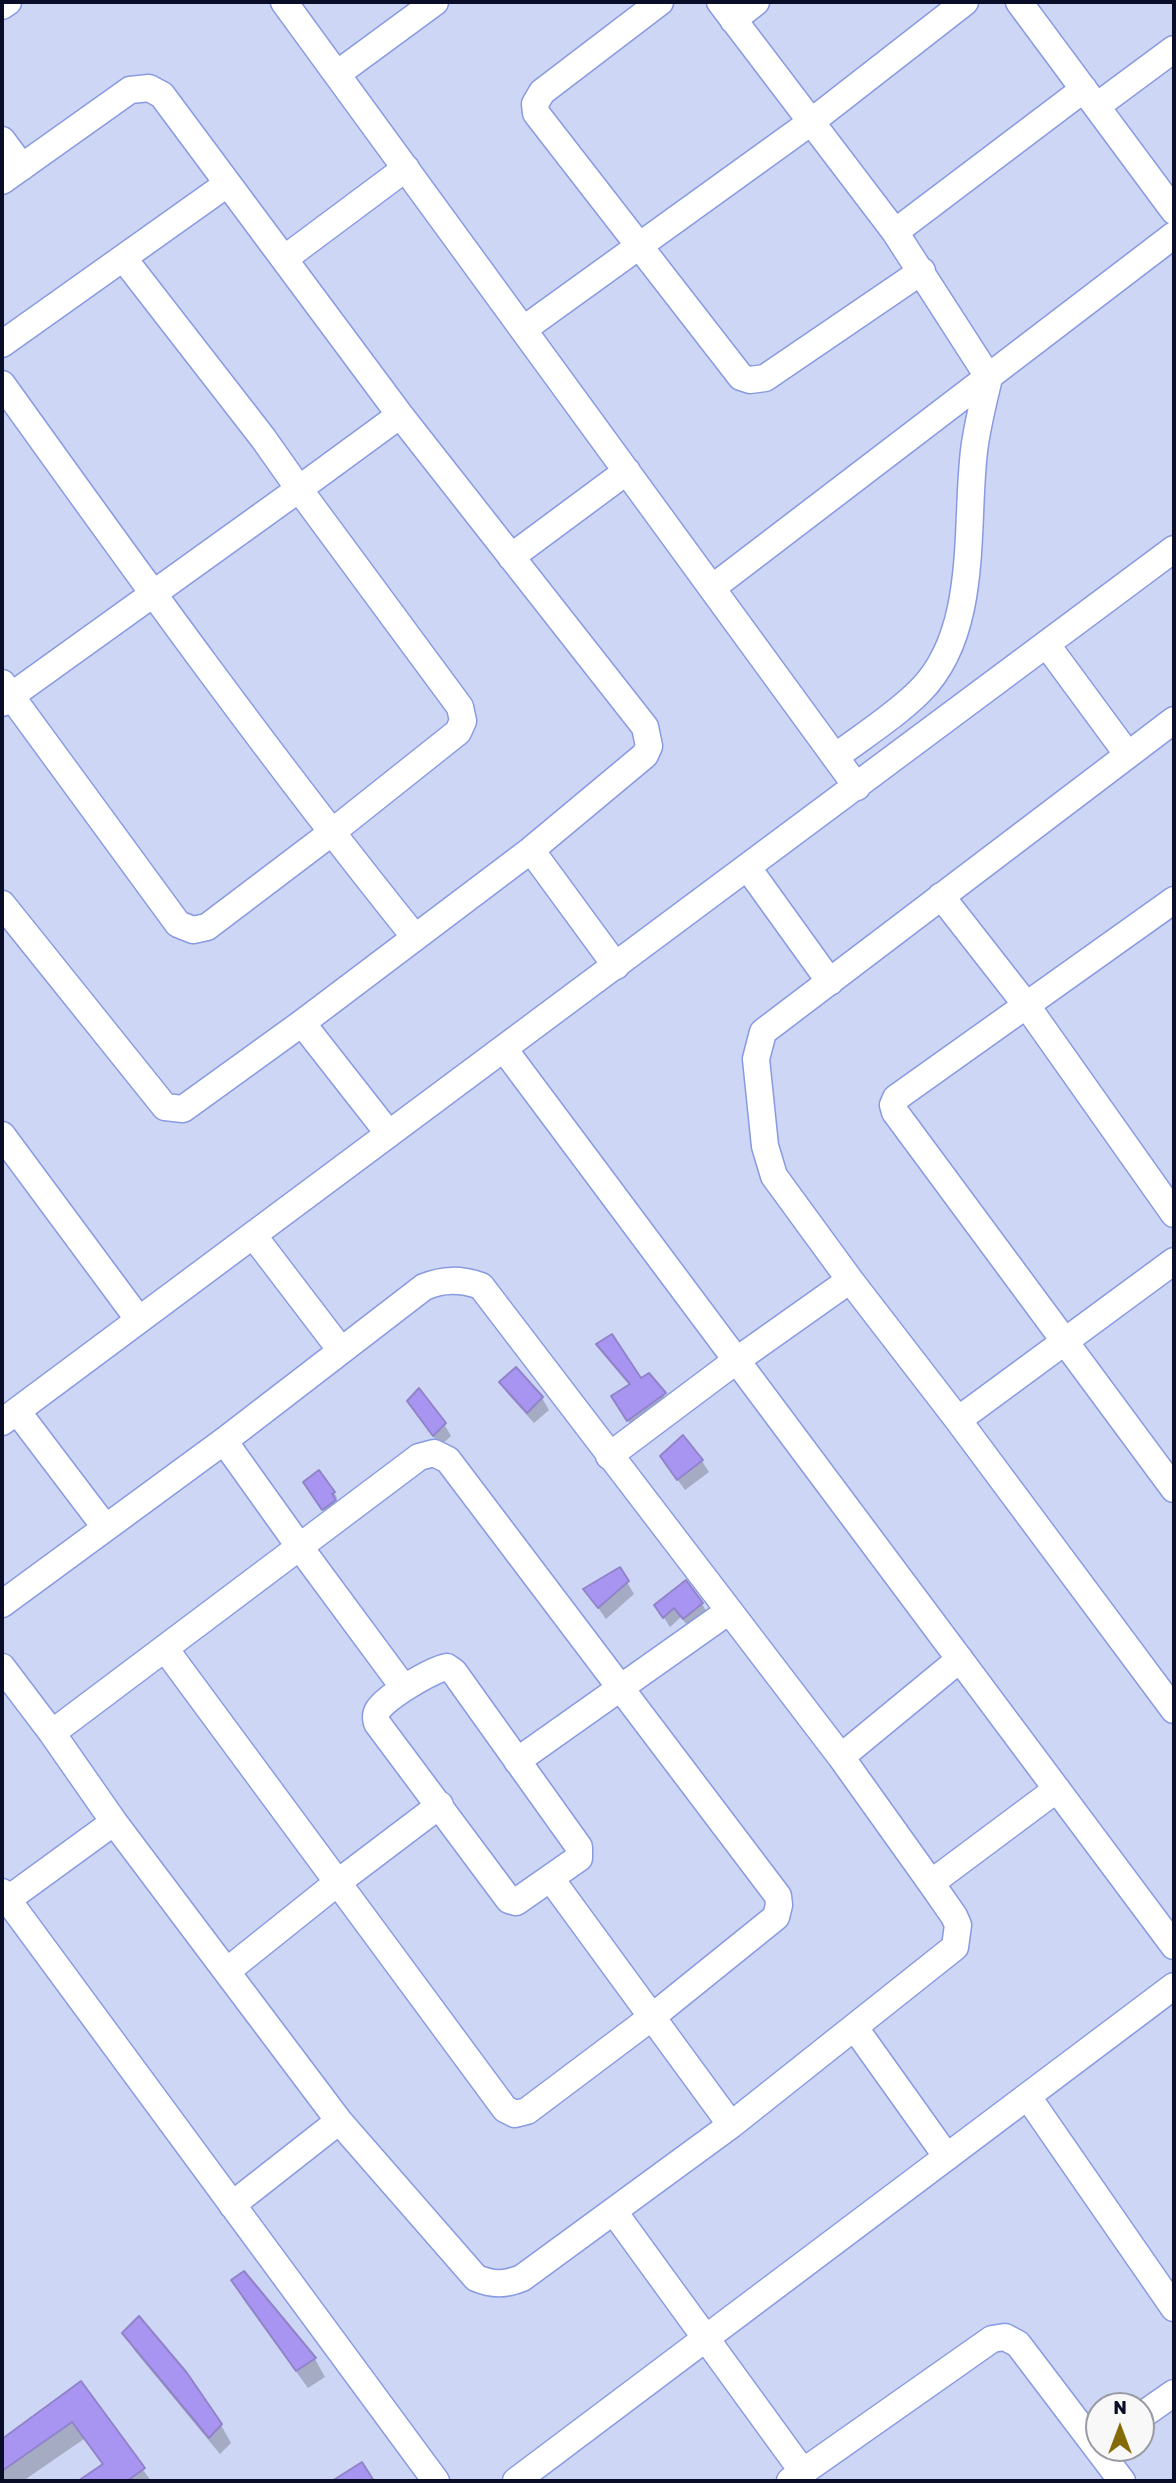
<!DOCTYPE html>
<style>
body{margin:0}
#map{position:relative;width:1176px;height:2483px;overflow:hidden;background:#cdd6f4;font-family:Rubik,sans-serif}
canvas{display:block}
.frame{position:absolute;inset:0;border:4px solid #090d27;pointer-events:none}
.north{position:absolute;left:1085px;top:2392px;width:70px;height:70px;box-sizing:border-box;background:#f8f8f8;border:2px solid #989aa4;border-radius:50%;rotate:0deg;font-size:19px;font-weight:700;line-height:28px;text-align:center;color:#090d27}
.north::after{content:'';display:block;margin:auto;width:24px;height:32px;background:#846b07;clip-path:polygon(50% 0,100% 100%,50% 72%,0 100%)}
</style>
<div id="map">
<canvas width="1176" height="2483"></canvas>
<div class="frame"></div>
<div class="north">N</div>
</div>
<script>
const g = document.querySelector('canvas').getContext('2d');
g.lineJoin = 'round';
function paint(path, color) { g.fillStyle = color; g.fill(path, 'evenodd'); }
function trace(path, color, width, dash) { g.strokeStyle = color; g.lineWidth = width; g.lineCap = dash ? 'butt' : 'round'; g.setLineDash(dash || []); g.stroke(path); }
paint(new Path2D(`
 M599 1345 640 1380 648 1375 671 1406 635 1432 613 1396 630 1386 605 1356Z
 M515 1369 542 1398 549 1410 534 1423 508 1394 501 1382Z
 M409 1401 444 1424 451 1436 440 1446Z
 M702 1461 709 1472 685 1490 669 1468Z
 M306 1483 334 1492 337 1498 334 1500 337 1506 326 1514Z
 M619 1569 634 1594 606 1619 585 1589Z
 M702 1604 708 1614 689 1628 681 1617 670 1627 656 1605Z
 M244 2273 315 2359 325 2377 308 2388 243 2299 233 2281Z
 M124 2333 221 2425 231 2443 220 2454 135 2351Z
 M80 2383 151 2481H81L103 2466 84 2439 23 2481H2V2441Z`), '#0003');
const building = new Path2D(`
 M612 1334 641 1378 649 1373 666 1393 627 1421 611 1396 630 1384 596 1344Z
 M516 1367 543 1397 527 1413 499 1382Z
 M419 1388 446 1423 433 1436 407 1401Z
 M683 1435 703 1460 677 1480 660 1456Z
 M319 1470 335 1492 332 1494 336 1500 322 1510 303 1482Z
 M620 1567 629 1581 598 1608 583 1589Z
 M686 1580 703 1603 683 1619 674 1608 663 1618 654 1605Z
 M244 2271 316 2358 296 2371 231 2280Z
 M139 2316 187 2373 222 2424 209 2438 122 2333Z
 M81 2381 145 2468 127 2481H78L103 2464 72 2422 2 2471V2439Z
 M362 2462 374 2481H332Z`);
paint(building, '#a895f1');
trace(building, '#9183ca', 2);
const minor = new Path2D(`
 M284 2 857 787
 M660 2 542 92 535 104 536 113 741 377 750 380 765 378 922 271
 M720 2 895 232 989 378C983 403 977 426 974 451 965 528 979 632 920 691 895 716 863 736 835 757
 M1019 2 1174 211
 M2 6 8 2
 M733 20 756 2
 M337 74 435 2
 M1097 106 1174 49
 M2 140 22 167
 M2 181 130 90 149 88 162 95 400 415 645 727 649 746 645 755 531 850 302 1023 183 1109 165 1107 2 904
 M895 232 1084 89
 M124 259 263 438 299 489 400 415
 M284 259 406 168
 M524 329 811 122 965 2
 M2 344 227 184
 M2 384C136 571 270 757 414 936
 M511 557 627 471
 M712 588 1174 235
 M1047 645 1128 755
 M2 683 11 696 178 924 193 930 207 927 331 833 458 732 463 721 460 707 299 489 11 696 2 703
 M1174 720 763 1032 756 1059 765 1146 774 1176 850 1280 958 1420 1174 1710
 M531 850 616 966
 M748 868 830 982
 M941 896 1027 1006 1174 1214
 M1174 900 896 1098 893 1105 895 1112 1174 1489
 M302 1023 389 1134
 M504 1049 1174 1946
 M2 1135 139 1320
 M253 1235 340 1349
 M17 1411 105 1527
 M958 1420 1174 1261
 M2 1422 1174 549
 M224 1441 299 1546 404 1688
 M609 1456 737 1360 850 1280
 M2 1604 224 1441 424 1287C444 1279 460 1279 481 1286L841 1757 931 1883 954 1916 958 1925 955 1947 731 2125 522 2278C505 2285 493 2285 476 2278L339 2121 114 1822 52 1733 2 1667
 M447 1667 454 1672 579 1847V1858L516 1902 509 1900 377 1723C376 1718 375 1717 377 1712 383 1698 432 1670 447 1667Z
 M52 1733 419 1457 434 1453 448 1460 778 1896 779 1905 776 1917 652 2017 527 2111 515 2114 505 2109 166 1650
 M841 1757 960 1659
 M517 1761 729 1611
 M551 1879 731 2125
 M931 1883 1057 1789
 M2 1892 436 2481
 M7 1900 114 1822
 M227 1971 337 1883 440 1805
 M855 2028 947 2157
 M1028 2097 1174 2308
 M232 2205 339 2121
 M614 2212 803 2472
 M1141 2416 1174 2393
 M516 2481 1174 1986
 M790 2481 992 2339 1005 2337 1018 2344 1122 2481`);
trace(minor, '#889ae1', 29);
trace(minor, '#fff', 26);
</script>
